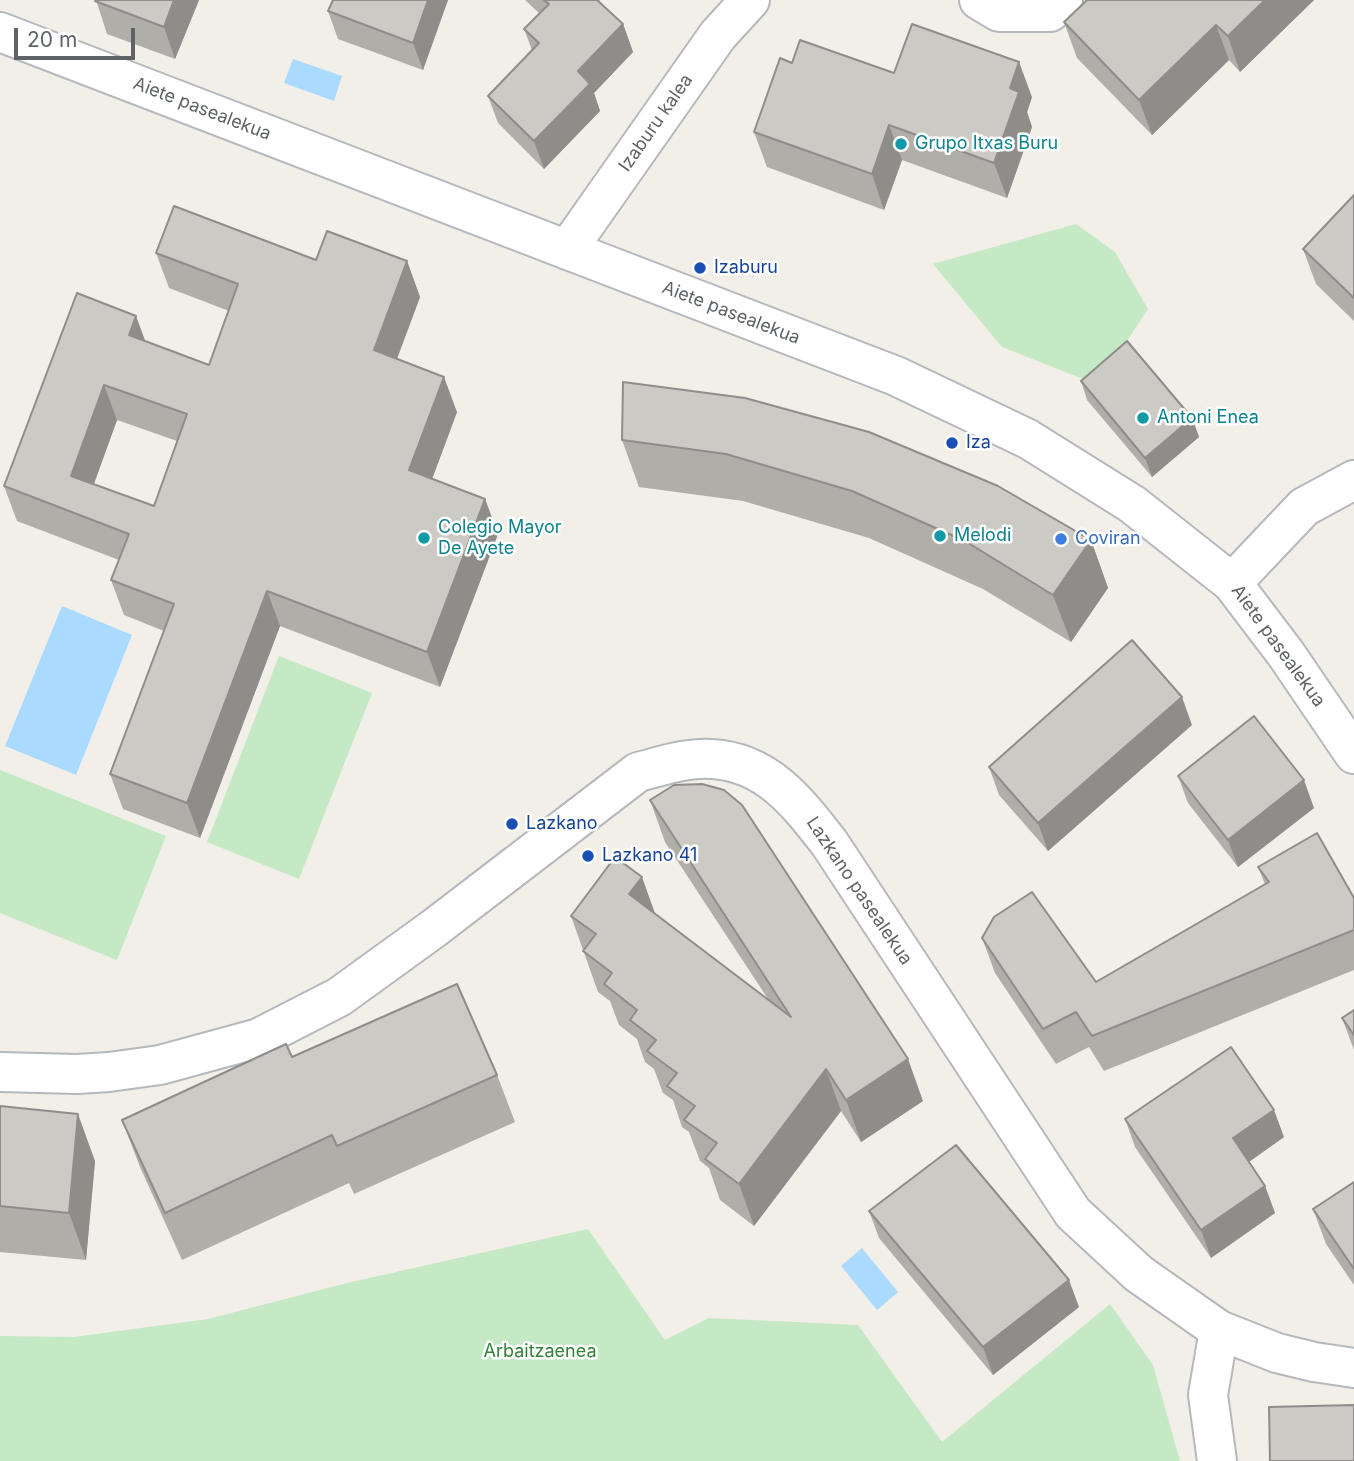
<!DOCTYPE html>
<style>
body{margin:0}
#map{position:relative;width:1354px;height:1461px;overflow:hidden;background:#f1efe8;font-family:Inter,sans-serif}
canvas{display:block}
.scale{position:absolute;left:14px;top:28px;width:121px;height:32px;box-sizing:border-box;border:4px solid #5f6368;border-top:0;padding-left:9px;font-size:21px;line-height:24px;white-space:nowrap;color:#5f6368;-webkit-text-stroke:5px #fff;paint-order:stroke}
</style>
<div id="map">
<canvas width="1354" height="1461"></canvas>
<div class="scale">20 m</div>
</div>
<script>
const g = document.querySelector('canvas').getContext('2d');
g.lineJoin = 'round';
function paint(path, color) { g.fillStyle = color; g.fill(path, 'evenodd'); }
function trace(path, color, width, dash) { g.strokeStyle = color; g.lineWidth = width; g.lineCap = dash ? 'butt' : 'round'; g.setLineDash(dash || []); g.stroke(path); }
function label(font, color, halo, rows, align = 'center') {
  g.font = font + ' Inter,sans-serif'; g.lineWidth = 5; g.setLineDash([]); g.textBaseline = 'middle'; g.strokeStyle = halo; g.fillStyle = color; for (const [text, x, y, turn = 0] of rows) {
    g.save(); g.translate(x, y); g.rotate((+turn || 0) * Math.PI / 180); g.textAlign = isNaN(turn) ? turn : align; if (halo) g.strokeText(text, 0, 0); g.fillText(text, 0, 0); g.restore();
  }
}
paint(new Path2D(`
 M1076 224 1115 252 1148 309 1098 385 1002 347 933 264Z
 M279 656 372 693 299 879 207 842Z
 M0 770 166 836 117 960 0 913Z
 M588 1229 665 1340 709 1318 858 1325 942 1442 1110 1304 1153 1365 1180 1461H0V1336L74 1337 208 1319 347 1283Z`), '#c5e8c5');
paint(new Path2D(`
 M293 59 342 76 334 101 284 83Z
 M62 606 132 635 76 775 5 746Z
 M862 1248 898 1292 877 1310 841 1266Z`), '#aadaff');
const minor = new Path2D(`
 M979 0 999 12H1050L1063 0
 M0 32 896 376 1028 439 1132 504 1232 583 1286 654 1354 754
 M567 250 718 35 750 0
 M1232 583 1304 507 1354 480
 M0 1072 77 1074 109 1072 160 1065 259 1038 339 997 433 929 638 772C662 766 687 757 712 759 768 762 799 804 830 844L1073 1213 1139 1274 1219 1330 1277 1353 1314 1362 1354 1368
 M1217 1461 1208 1395 1219 1330`);
trace(minor, '#b5b8bc', 42);
trace(minor, '#fff', 38);
paint(new Path2D(`
 M96 0H199L175 59 107 34Z
 M448 0 423 70 338 39 328 11Z
 M525 0H600L599 1 623 24 633 52 594 93 600 111 544 169 498 123 488 96 532 50 524 29 540 14Z
 M1087 0H1314L1240 72 1229 60 1152 135 1077 58 1064 22Z
 M792 63 894 73 1032 97 1027 112 1032 127 1007 198 902 160 884 210 767 167 754 132Z
 M1354 195V321L1316 284 1303 249Z
 M156 253 316 260 407 261 420 297 397 359 457 412 432 479 485 499 498 534 440 687 280 626 200 838 123 809 110 774 164 631 124 615 111 580 119 560 17 521 4 486 145 341 209 365 229 311 169 288ZM117 420 177 441 154 506 94 484Z
 M1081 381 1192 418 1199 437 1152 477 1087 400Z
 M745 398 1091 540 1108 588 1071 642 983 589 869 538 743 501 639 487 622 440Z
 M1192 725 1048 851 999 795 989 767Z
 M1178 776 1314 808 1238 867 1188 803Z
 M650 800 923 1101 861 1142 841 1111 754 1226 720 1200 709 1168 700 1161 689 1132 682 1127 673 1100 663 1093 654 1069 645 1062 637 1039 619 1025 610 1001 598 992 571 916 655 913 768 999 665 842Z
 M1258 867 1354 898V970L1104 1071 1089 1047 1056 1064 995 973 982 938 1096 982 1265 884Z
 M1354 1010V1050L1342 1018Z
 M292 1057 497 1075 515 1122 354 1194 349 1183 182 1260 140 1167 122 1120Z
 M0 1106 95 1161 86 1260 0 1252Z
 M1125 1119 1284 1137 1249 1162 1265 1186 1275 1213 1211 1258 1135 1147Z
 M1354 1182V1285L1326 1244 1313 1209Z
 M869 1211 1079 1307 993 1375 879 1238Z`), '#afaea9');
paint(new Path2D(`
 M174 0H199L175 59 164 27Z
 M428 0H448L423 70 413 43Z
 M1265 0H1314L1240 72 1228 36Z
 M623 24 633 52 594 93 600 111 544 169 534 141 578 71Z
 M1216 25 1229 60 1152 135 1139 100Z
 M1019 62 1032 97 1027 112 1032 127 1007 198 994 163 1010 88Z
 M889 125 902 160 884 210 872 174Z
 M407 261 420 297 387 385 374 350Z
 M136 316 149 351 129 335Z
 M444 377 457 412 422 506 409 470Z
 M104 385 117 420 84 511 71 476Z
 M1192 418 1199 437 1152 477 1145 458Z
 M485 499 498 534 440 687 427 652Z
 M1091 540 1108 588 1071 642 1053 595Z
 M267 591 280 626 200 838 187 803Z
 M1182 697 1192 725 1048 851 1038 823Z
 M1304 780 1314 808 1238 867 1228 840Z
 M642 877 657 919 629 894Z
 M908 1059 923 1101 861 1142 846 1100Z
 M826 1069 841 1111 754 1226 739 1184Z
 M1274 1110 1284 1137 1243 1166 1233 1138Z
 M78 1114 95 1161 86 1260 69 1213Z
 M1265 1186 1275 1213 1211 1258 1201 1230Z
 M1069 1280 1079 1307 993 1375 983 1347Z`), '#8f8d8a');
const building = new Path2D(`
 M96 0H174L164 27 95 1Z
 M333 0H428L413 43 328 11Z
 M544 0H597L623 24 578 71 590 84 534 141 488 96 539 43 524 29 549 4Z
 M1087 0H1265L1228 36 1216 25 1139 100 1064 22Z
 M912 24 1019 62 1010 88 1019 92 994 163 889 125 872 174 754 132 780 58 792 63 800 40 894 73Z
 M1354 195V298L1303 249Z
 M174 206 316 260 327 231 407 261 374 350 444 377 409 470 485 499 427 652 267 591 187 803 110 774 174 604 111 580 129 534 4 486 77 293 136 316 129 335 209 365 238 284 156 253ZM104 385 187 414 154 506 71 476Z
 M1127 341 1192 418 1145 458 1081 381Z
 M623 382 745 398 869 432 998 486 1091 540 1053 595 965 541 852 491 726 454 622 440Z
 M1132 640 1182 697 1038 823 989 767Z
 M1254 716 1304 780 1228 840 1178 776Z
 M702 784 724 790 742 805 908 1059 846 1100 826 1069 739 1184 705 1159 717 1143 684 1120 695 1106 667 1086 677 1073 647 1051 656 1040 630 1020 637 1010 604 984 612 973 583 951 596 934 571 916 615 857 642 877 629 894 791 1017 650 800 674 785Z
 M1317 833 1354 898V930L1092 1036 1076 1012 1043 1029 982 938 994 917 1032 892 1096 982 1269 882 1258 867Z
 M457 984 497 1075 337 1146 332 1135 165 1213 122 1120 286 1044 292 1057Z
 M1354 1010V1035L1342 1018Z
 M1231 1047 1274 1110 1233 1138 1265 1186 1201 1230 1125 1119Z
 M0 1106 78 1114 69 1213 0 1206Z
 M956 1145 1069 1280 983 1347 869 1211Z
 M1354 1182V1269L1313 1209Z
 M1354 1405V1461H1270L1269 1407Z`);
paint(building, '#cccac5');
trace(building, '#8f8d8a', 2);
for (const [x, y, r, color] of [
 [901,144,7,"#0f9aa8"],
 [700,268,7,"#1a4fb4"],
 [1143,418,7,"#0f9aa8"],
 [952,443,7,"#1a4fb4"],
 [940,536,7,"#0f9aa8"],
 [424,538,7,"#0f9aa8"],
 [1061,539,7,"#3f7fe0"],
 [512,824,7,"#1a4fb4"],
 [588,856,7,"#1a4fb4"]
]) { const dot = new Path2D(); dot.arc(x, y, r, 0, 2 * Math.PI); g.fillStyle = color; g.fill(dot); trace(dot, '#fff', 2.5); }
label('18px', '#5f6368', '#fff', [
 ["Aiete pasealekua",202,109,21],
 ["Izaburu kalea",656,123,-55],
 ["Aiete pasealekua",731,313,21],
 ["Aiete pasealekua",1278,646,54],
 ["Lazkano pasealekua",859,891,56]
]);
label('18px', '#0d838f', '#fff', [
 ["Grupo Itxas Buru",915,144],
 ["Antoni Enea",1157,418],
 ["Colegio Mayor",438,528],
 ["De Ayete",438,549],
 ["Melodi",954,536]
], 'left');
label('18px', '#164399', '#fff', [
 ["Izaburu",714,268],
 ["Iza",966,443],
 ["Lazkano",526,824],
 ["Lazkano 41",602,856]
], 'left');
label('18px', '#366cbe', '#fff', [
 ["Coviran",1075,539]
], 'left');
label('18px', '#348238', '#fff', [
 ["Arbaitzaenea",540,1352]
]);
</script>
